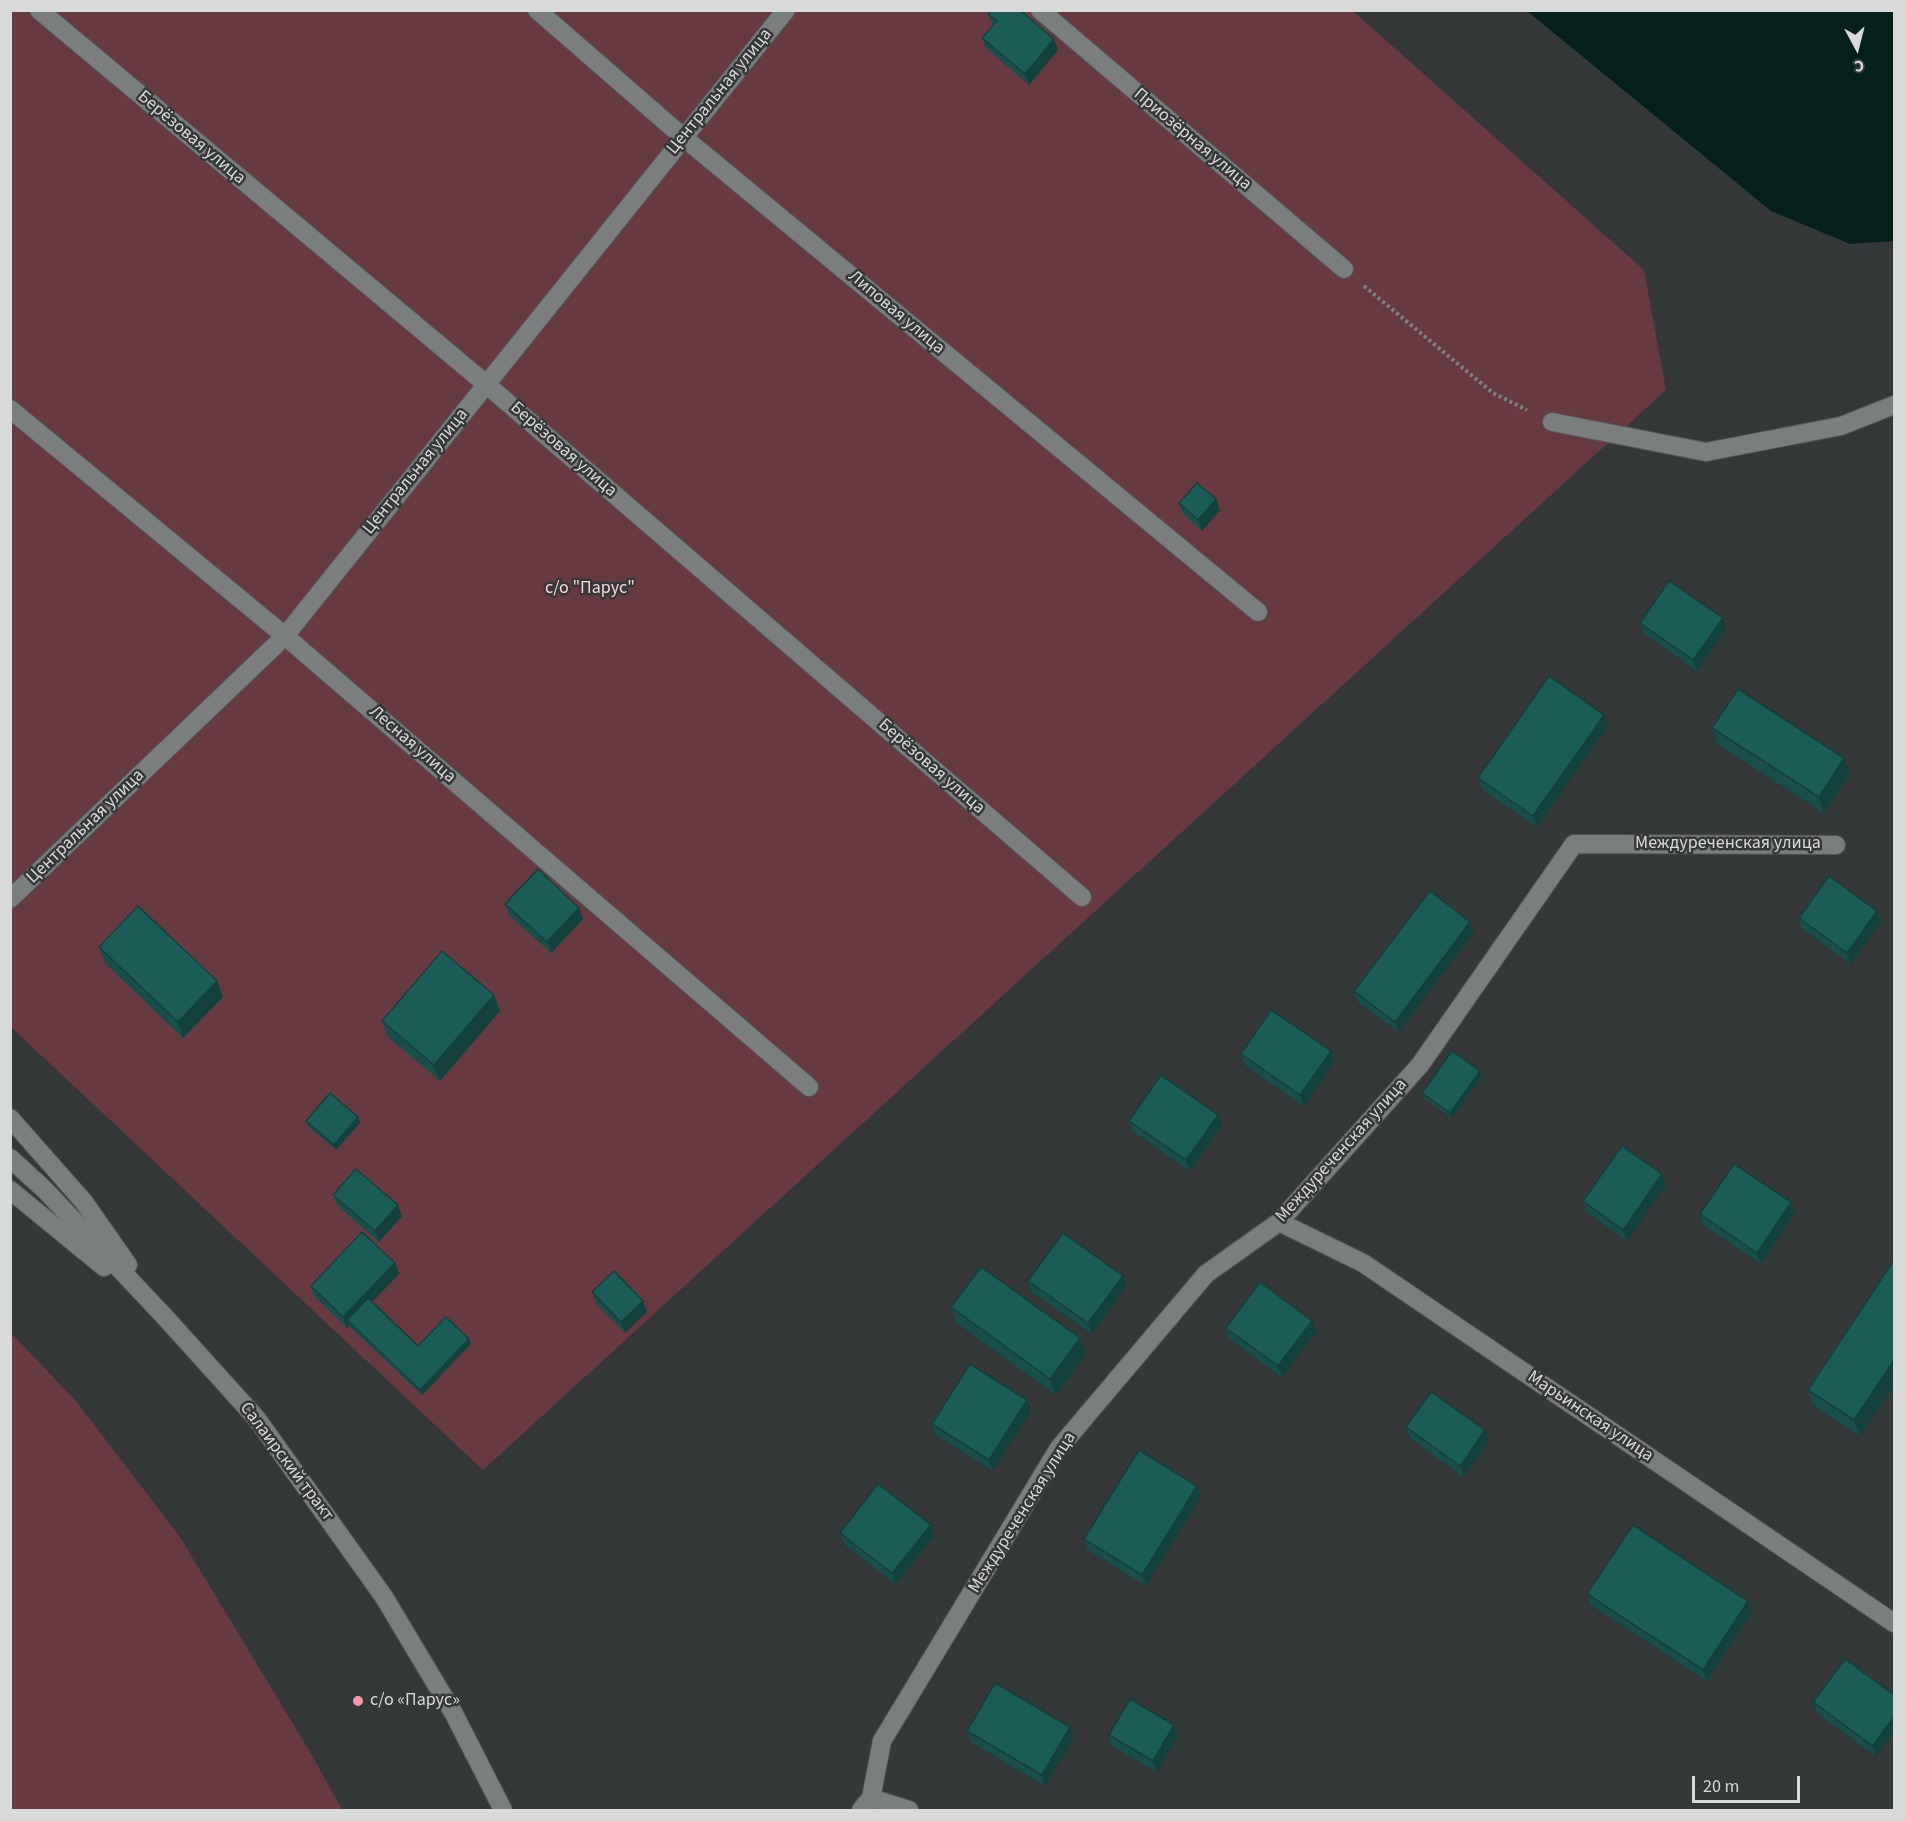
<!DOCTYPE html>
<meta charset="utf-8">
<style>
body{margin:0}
#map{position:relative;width:1905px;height:1821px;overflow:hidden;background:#353838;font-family:"Source Sans 3",sans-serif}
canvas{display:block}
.frame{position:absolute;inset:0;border:12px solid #d8dad9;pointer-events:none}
.north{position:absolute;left:1827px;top:18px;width:60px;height:60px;-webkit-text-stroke:4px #353838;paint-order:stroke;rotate:173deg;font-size:16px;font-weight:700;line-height:24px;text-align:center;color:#d8dad9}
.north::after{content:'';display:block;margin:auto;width:21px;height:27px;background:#d8dad9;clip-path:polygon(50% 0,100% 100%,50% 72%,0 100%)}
.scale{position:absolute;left:1692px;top:1776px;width:108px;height:27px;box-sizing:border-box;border:3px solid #d8dad9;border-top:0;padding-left:8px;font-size:18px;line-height:21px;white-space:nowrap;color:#d8dad9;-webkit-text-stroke:4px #353838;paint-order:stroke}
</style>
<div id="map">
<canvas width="1905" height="1821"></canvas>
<div class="frame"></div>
<div class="north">С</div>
<div class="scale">20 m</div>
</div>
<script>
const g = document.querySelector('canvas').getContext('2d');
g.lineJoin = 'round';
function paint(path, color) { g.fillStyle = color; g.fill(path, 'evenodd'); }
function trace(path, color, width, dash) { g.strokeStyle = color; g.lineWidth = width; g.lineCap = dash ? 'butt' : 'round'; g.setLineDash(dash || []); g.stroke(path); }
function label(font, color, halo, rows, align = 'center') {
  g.font = font + ' "Source Sans 3",sans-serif'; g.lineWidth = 5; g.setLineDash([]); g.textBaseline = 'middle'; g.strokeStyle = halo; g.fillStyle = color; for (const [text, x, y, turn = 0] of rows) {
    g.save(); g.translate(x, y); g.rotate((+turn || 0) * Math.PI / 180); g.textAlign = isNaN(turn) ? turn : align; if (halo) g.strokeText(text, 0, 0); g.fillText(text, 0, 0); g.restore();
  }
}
paint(new Path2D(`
 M10 11H1353L1644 270 1666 390 483 1470 11 1027Z
 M10 1332 76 1401 180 1537 313 1757 342 1810H11Z`), '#673a42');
paint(new Path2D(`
 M1527 11H1894V241L1850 244 1771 211Z`), '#051f1d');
const lane = new Path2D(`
 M1552 422 1706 452 1841 426 1894 405`);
const street = new Path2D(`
 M39 10 486 384 1082 897
 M537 10 683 137 1258 612
 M1040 10 1344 269
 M10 409 285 636 809 1087
 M10 899 285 636 786 10
 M1279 1222 1363 1263 1894 1623
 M871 1798 909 1810
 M861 1810 871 1798 882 1741 1059 1448 1206 1274 1279 1222 1420 1065 1574 844 1836 845`);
const secondary = new Path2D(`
 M10 1118 84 1202 128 1265
 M10 1158 45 1190 164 1316 257 1419 384 1597 454 1714 503 1810
 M10 1190 104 1267`);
trace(lane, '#555757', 20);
trace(street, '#555757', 20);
trace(secondary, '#555757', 20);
trace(new Path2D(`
 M1364 286 1493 393 1527 410`), '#7e8080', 4, [3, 3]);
trace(lane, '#7b7e7e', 18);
trace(street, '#7b7e7e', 18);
trace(secondary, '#7b7e7e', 18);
paint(new Path2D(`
 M988 14 1058 50 1029 85 986 48 982 38 993 25Z
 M1216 499 1220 510 1202 531 1183 514 1179 503Z
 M1640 623 1726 629 1697 671 1644 633Z
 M1608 726 1537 827 1482 789 1478 778Z
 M1712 728 1844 758 1850 774 1824 813 1718 744Z
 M505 904 583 919 551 953 509 915Z
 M1799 918 1881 922 1851 964 1803 929Z
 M1470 922 1474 932 1399 1032 1358 1002 1354 991Z
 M99 947 217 981 223 997 183 1038 105 963Z
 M494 995 500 1011 440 1081 388 1037 382 1021Z
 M1331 1051 1335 1062 1304 1106 1245 1065 1241 1054Z
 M1482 1077 1452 1118 1424 1098 1422 1093Z
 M306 1121 360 1123 336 1150 308 1126Z
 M1129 1121 1222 1125 1190 1171 1133 1131Z
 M1662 1174 1666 1185 1627 1241 1587 1212 1583 1201Z
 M333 1195 402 1216 379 1242 337 1205Z
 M1795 1213 1761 1264 1704 1225 1700 1214Z
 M1894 1260V1385L1860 1436 1814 1406 1808 1390Z
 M395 1263 399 1274 372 1302 418 1346 469 1339 471 1344 422 1395 349 1326 347 1328 314 1296 311 1286Z
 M1028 1281 1126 1287 1092 1334 1032 1292Z
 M592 1292 647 1312 625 1333 596 1303Z
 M951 1307 1080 1338 1086 1354 1056 1395 957 1323Z
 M1226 1328 1316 1332 1282 1377 1230 1339Z
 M1027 1400 1031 1411 993 1471 936 1435 932 1424Z
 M1406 1427 1485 1430 1489 1441 1464 1477 1410 1438Z
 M1201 1497 1146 1586 1088 1550 1084 1539Z
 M840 1533 934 1536 896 1584 844 1544Z
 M1587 1594 1748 1601 1752 1612 1707 1681 1591 1605Z
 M1845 1659 1876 1756 1817 1713 1813 1702Z
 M1174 1725 1178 1736 1157 1772 1112 1746 1109 1735Z
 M967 1731 1074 1738 1045 1786 971 1742Z`), '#184f4b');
paint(new Path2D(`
 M1054 39 1058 50 1029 85 1025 74Z
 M1216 499 1220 510 1202 531 1198 520Z
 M1723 618 1726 629 1697 671 1693 660Z
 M1604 715 1608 726 1537 827 1533 816Z
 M1844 758 1850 774 1824 813 1819 797Z
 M579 908 583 919 551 953 547 942Z
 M1877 911 1881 922 1851 964 1847 953Z
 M1470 922 1474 932 1399 1032 1395 1022Z
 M217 981 223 997 183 1038 178 1022Z
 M494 995 500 1011 440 1081 434 1065Z
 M1331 1051 1335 1062 1304 1106 1300 1095Z
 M1480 1071 1482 1077 1452 1118 1450 1113Z
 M1218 1115 1222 1125 1190 1171 1186 1160Z
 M358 1117 360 1123 336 1150 334 1145Z
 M1662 1174 1666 1185 1627 1241 1623 1230Z
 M1791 1202 1795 1213 1761 1264 1757 1253Z
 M398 1205 402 1216 379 1242 375 1231Z
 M395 1263 399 1274 351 1324 347 1320 349 1326 347 1328 343 1317Z
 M1123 1276 1126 1287 1092 1334 1088 1323Z
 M643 1301 647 1312 625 1333 621 1322Z
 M1312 1321 1316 1332 1282 1377 1278 1366Z
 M1080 1338 1086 1354 1056 1395 1050 1379Z
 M469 1339 471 1344 422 1395 420 1390Z
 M1894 1360V1385L1860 1436 1854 1420Z
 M1027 1400 1031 1411 993 1471 989 1460Z
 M1485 1430 1489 1441 1464 1477 1460 1466Z
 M1197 1486 1201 1497 1146 1586 1142 1575Z
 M931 1525 934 1536 896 1584 892 1573Z
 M1748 1601 1752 1612 1707 1681 1703 1670Z
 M1894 1716V1732L1876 1756 1873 1746Z
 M1174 1725 1178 1736 1157 1772 1153 1761Z
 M1070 1727 1074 1738 1045 1786 1042 1775Z`), '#14403d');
const building = new Path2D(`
 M991 10H1020L1054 39 1025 74 982 38 997 21 988 14Z
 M1197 483 1216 499 1198 520 1179 503Z
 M1669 581 1723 618 1693 660 1640 623Z
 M1549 676 1604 715 1533 816 1478 778Z
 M1738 689 1844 758 1819 797 1712 728Z
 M538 869 579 908 547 942 505 904Z
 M1829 876 1877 911 1847 953 1799 918Z
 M1430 891 1470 922 1395 1022 1354 991Z
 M138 906 217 981 178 1022 99 947Z
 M442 951 494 995 434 1065 382 1021Z
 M1271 1010 1331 1051 1300 1095 1241 1054Z
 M1452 1051 1480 1071 1450 1113 1422 1093Z
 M1161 1075 1218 1115 1186 1160 1129 1121Z
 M330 1093 358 1117 334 1145 306 1121Z
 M1622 1146 1662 1174 1623 1230 1583 1201Z
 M1734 1164 1791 1202 1757 1253 1700 1214Z
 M356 1169 398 1205 375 1231 333 1195Z
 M362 1232 395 1263 343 1317 311 1286Z
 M1063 1233 1123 1276 1088 1323 1028 1281Z
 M1894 1260V1360L1854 1420 1808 1390Z
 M981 1267 1080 1338 1050 1379 951 1307Z
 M614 1271 643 1301 621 1322 592 1292Z
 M1260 1282 1312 1321 1278 1366 1226 1328Z
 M368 1298 418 1346 446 1317 469 1339 420 1390 347 1320Z
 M970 1364 1027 1400 989 1460 932 1424Z
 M1431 1392 1485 1430 1460 1466 1406 1427Z
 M1139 1450 1197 1486 1142 1575 1084 1539Z
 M878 1484 931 1525 892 1573 840 1533Z
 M1633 1525 1748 1601 1703 1670 1587 1594Z
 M1845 1659 1894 1695V1716L1873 1746 1813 1702Z
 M995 1683 1070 1727 1042 1775 967 1731Z
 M1130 1699 1174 1725 1153 1761 1109 1735Z`);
paint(building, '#1c5c57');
trace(building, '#14403d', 1.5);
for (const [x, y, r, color] of [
 [358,1701,6,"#f39aaa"]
]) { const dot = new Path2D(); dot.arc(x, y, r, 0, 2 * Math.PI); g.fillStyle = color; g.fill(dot); trace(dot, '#353838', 2); }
label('18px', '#d8dad9', '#353838', [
 ["Центральная улица",720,92,-51],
 ["Берёзовая улица",191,138,40],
 ["Приозёрная улица",1192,140,40],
 ["Липовая улица",896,313,40],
 ["Берёзовая улица",563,450,41],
 ["Центральная улица",416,472,-51],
 ["Лесная улица",412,745,41],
 ["Берёзовая улица",931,767,41],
 ["Центральная улица",86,827,-44],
 ["Междуреченская улица",1728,844],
 ["Междуреченская улица",1342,1151,-48],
 ["Марьинская улица",1590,1417,34],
 ["Салаирский тракт",286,1462,53],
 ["Междуреченская улица",1023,1513,-58]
]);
label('18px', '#f8d2d7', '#353838', [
 ["с/о \"Парус\"",590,589]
]);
label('18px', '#d8dad9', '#353838', [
 ["с/о «Парус»",370,1701]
], 'left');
</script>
